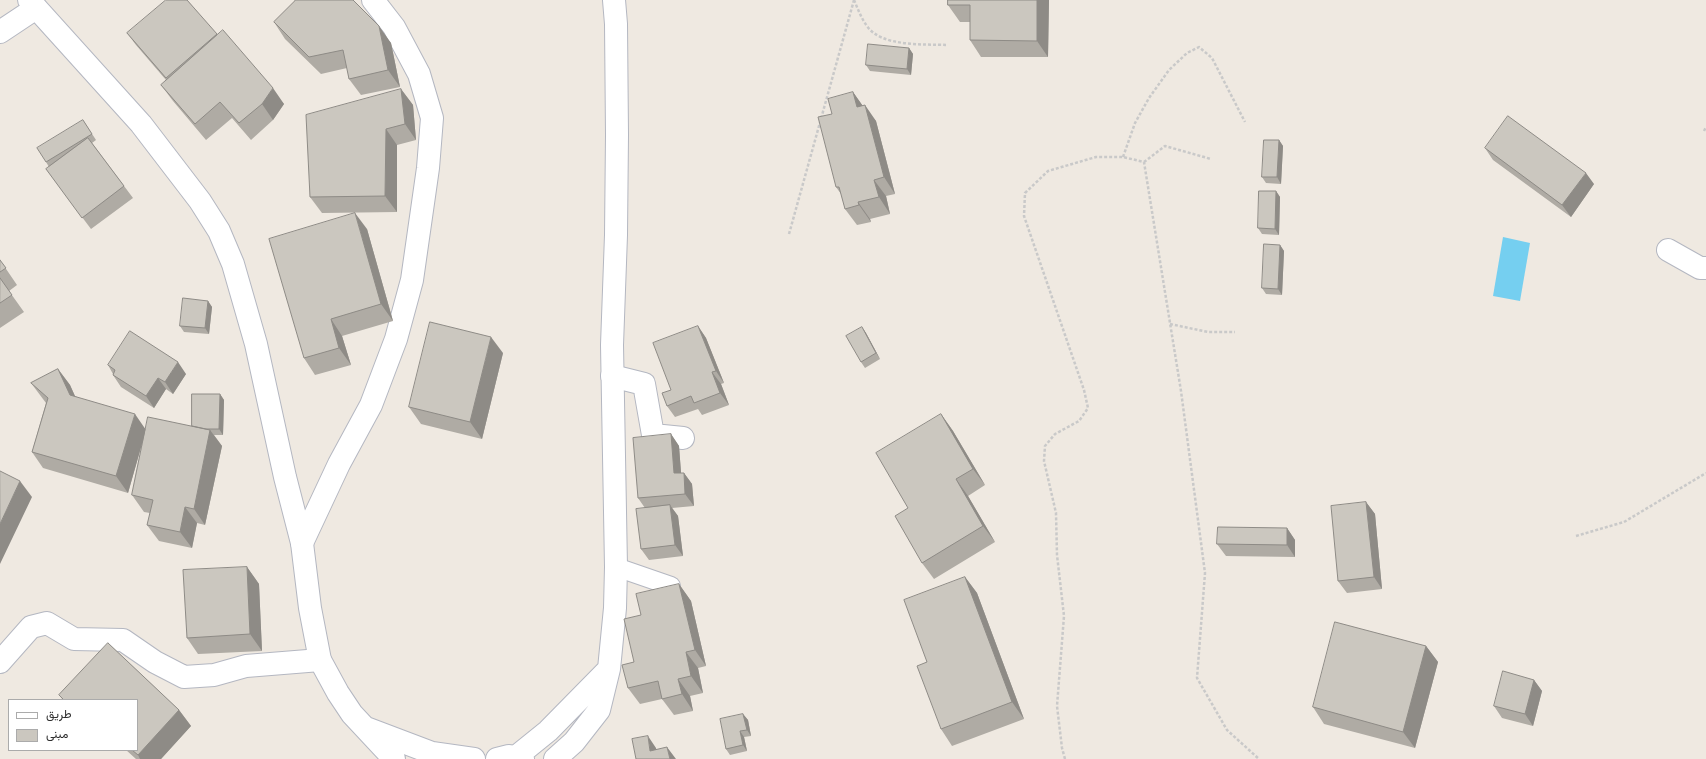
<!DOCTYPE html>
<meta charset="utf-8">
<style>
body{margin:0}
#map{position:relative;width:1706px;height:759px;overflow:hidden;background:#efe9e1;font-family:Commissioner,Vazirmatn,sans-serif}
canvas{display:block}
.legend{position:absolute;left:8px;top:699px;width:130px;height:52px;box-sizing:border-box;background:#fff;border:1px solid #ababab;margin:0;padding:5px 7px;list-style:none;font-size:12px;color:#2e2e2e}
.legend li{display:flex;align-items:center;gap:8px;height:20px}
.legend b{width:20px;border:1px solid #ababab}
</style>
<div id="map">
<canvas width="1706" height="759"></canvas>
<ul class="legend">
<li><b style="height:5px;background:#fff"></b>طريق</li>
<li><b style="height:11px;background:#cbc7bf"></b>مبنى</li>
</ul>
</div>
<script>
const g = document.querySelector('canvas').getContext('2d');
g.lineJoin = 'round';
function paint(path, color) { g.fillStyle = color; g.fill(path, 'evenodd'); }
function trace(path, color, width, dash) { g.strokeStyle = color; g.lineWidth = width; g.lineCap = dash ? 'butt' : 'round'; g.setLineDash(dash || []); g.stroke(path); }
paint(new Path2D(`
 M1503 237 1530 243 1520 301 1493 296Z`), '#75cff0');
const service = new Path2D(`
 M616 567 671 586`);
const minor = new Path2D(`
 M0 32 36 8
 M1668 250 1700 268H1706
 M612 376 644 384 653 435 683 438
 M302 543 339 464 371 405 396 339 412 280 428 168 432 118 419 74 394 27 373 0
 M0 662 31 627 47 623 74 639 123 640 155 662 184 677 214 675 246 666 320 660`);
const tertiary = new Path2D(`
 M29 0 141 124 200 201 219 231 233 264 256 344 285 477 302 543 310 608 320 660 338 693 352 714 394 759
 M366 728 432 753 474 759`);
const secondary = new Path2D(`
 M517 756 548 731 608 670
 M497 759 509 756 523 759
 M555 759 574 742 599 710 609 669 615 608 616 567 612 345 616 235 617 135 616 24 614 0`);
trace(service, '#b4b7c1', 20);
trace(minor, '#b4b7c1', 24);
trace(tertiary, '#b4b7c1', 24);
trace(secondary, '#b4b7c1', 24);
trace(new Path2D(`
 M854 0C858 9 861 18 867 26 881 47 924 44 947 45
 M1704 131 1706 127
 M1123 157 1135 123 1149 98 1169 70 1187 53 1199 47 1212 58 1245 122
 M1144 162 1165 146 1211 159
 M789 234 854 0
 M1170 324 1208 332H1235
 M1576 536 1624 522 1706 473
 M1065 759 1062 748 1057 706 1064 616 1057 555 1056 513 1044 461 1045 446 1055 434 1079 421 1088 408 1084 390 1024 216 1025 193 1048 171 1096 157H1123L1144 162 1181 391 1205 573 1197 678 1227 730 1259 759`), '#c9c9c9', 2.5, [3, 2]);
trace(service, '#fff', 18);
trace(minor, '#fff', 22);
trace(tertiary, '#fff', 22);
trace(secondary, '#fff', 22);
paint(new Path2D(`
 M187 0 217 35 284 104 273 120 251 140 232 118 206 140 173 101 161 85 166 80 136 45 127 33Z
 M294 0H353L391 43 400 87 361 95 349 79 347 68 321 74 285 39 274 22 295 1Z
 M1049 0 1048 57H981L970 40V22H960L948 5Z
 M909 48 913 54 911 75 870 71 866 65Z
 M401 89 413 105 416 140 397 145V212L322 213 310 197Z
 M853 92 862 105 876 121 895 194 886 196 890 214 870 219 871 222 857 225 845 209 841 194 836 187 832 114Z
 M83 120 96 140 92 143 133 198 91 229 46 169 49 167 46 162Z
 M1279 140 1283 146 1281 184 1266 183 1262 177Z
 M1485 148 1594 184 1571 217 1493 160Z
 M1276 191 1280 197 1279 235 1262 234 1258 228Z
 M367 229 393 321 342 336 351 365 315 375 304 358Z
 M1280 245 1284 251 1282 295 1266 294 1262 288Z
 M0 260 17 285 9 291 24 312 0 328Z
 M208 301 212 307 209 334 184 332 180 326Z
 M698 326 706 338 724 383 721 384 729 405 702 415 698 409 675 417 667 406 671 390Z
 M862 327 866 333 880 359 865 368 861 362Z
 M503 353 482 439 421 424 409 407Z
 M108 365 186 374 173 394 166 389 154 408 121 387 113 375V374Z
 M58 369 70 385 75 396 146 429 192 426 220 394 224 400 223 435H214L222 446 205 525 197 523 192 548 159 541 147 525 150 513 144 512 132 495 143 440 128 493 43 468 32 452 46 403 31 383Z
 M941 414 953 431 985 485 968 496 995 542 934 579 922 563Z
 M671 434 679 446 681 473H684L692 484 694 506 672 508 678 516 683 556 649 560 641 549 645 508 638 498Z
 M1366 502 1375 514 1382 589 1347 593 1338 581Z
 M1287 528 1295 540V557L1226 556 1217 544Z
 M247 567 259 584 262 651 198 654 187 638Z
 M965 577 977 593 1024 719 952 746 941 729 927 662Z
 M679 584 691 601 706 666 698 668 703 693 690 696 693 711 674 715 662 699 640 704 628 688 634 662 641 615Z
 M108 643 179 710 191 726 161 759H136L126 750H137V700H63L59 695Z
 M1426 646 1438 662 1415 748 1324 724 1313 707Z
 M1534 680 1542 691 1533 726 1502 718 1494 706Z
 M743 714 748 720 751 736 744 737 747 751 730 755 726 749Z`), '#afaba4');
paint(new Path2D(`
 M1037 0H1049L1048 57 1037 41Z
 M379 26 391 43 400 87 388 70Z
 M909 48 913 54 911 75 907 69Z
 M273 88 284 104 273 120 262 104Z
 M401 89 413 105 416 140 405 124Z
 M853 92 865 109 857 107Z
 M865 105 876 121 895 194 884 177Z
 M386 129 397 145V212L385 196Z
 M1279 140 1283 146 1281 184 1277 177Z
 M1586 173 1594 184 1571 217 1562 205Z
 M874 180 886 196 890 214 879 197Z
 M1276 191 1280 197 1279 235 1275 229Z
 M858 202 870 219 871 222 859 205Z
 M355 213 367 229 393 321 381 304Z
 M1280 245 1284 251 1282 295 1278 289Z
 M208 301 212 307 209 334 205 328Z
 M331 319 342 336 351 365 339 348Z
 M698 326 706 338 724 383 716 371Z
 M862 327 866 333 880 359 876 353Z
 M491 337 503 353 482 439 470 422Z
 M178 362 186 374 173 394 165 382Z
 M58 369 70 385 82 412 70 395Z
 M712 372 721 384 729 405 720 393Z
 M158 378 166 389 154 408 146 396Z
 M220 394 224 400 223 435 219 429Z
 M135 414 146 430 128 493 116 476Z
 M941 414 953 431 985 485 973 469Z
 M210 430 222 446 205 525 194 509Z
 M671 434 679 446 682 485 674 473Z
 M684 473 692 484 694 506 685 494Z
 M956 479 968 496 995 542 983 526Z
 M20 481 32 497 0 564V524Z
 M1366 502 1375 514 1382 589 1374 577Z
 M670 505 678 516 683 556 675 545Z
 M185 507 197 523 192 548 180 532Z
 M1287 528 1295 540V557L1287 545Z
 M247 567 259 584 262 651 250 634Z
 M965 577 977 593 1024 719 1012 702Z
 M679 584 691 601 706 666 695 650Z
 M1426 646 1438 662 1415 748 1403 732Z
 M686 652 698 668 703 693 691 676Z
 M678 679 690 696 693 711 682 694Z
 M1534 680 1542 691 1533 726 1525 714Z
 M179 710 191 726 161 759H140L138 755Z
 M743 714 748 720 751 736 747 730Z
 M740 731 744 737 747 751 743 745Z
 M648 736 656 748 658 759 650 751Z
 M667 747 676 759H670Z`), '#8e8b86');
const building = new Path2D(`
 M166 0H187L217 34 166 78 127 33Z
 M296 0H353L379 26 388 70 349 79 343 50 309 57 274 22Z
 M948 0H1037V41L970 40V5H948Z
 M223 30 273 88 262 104 239 123 220 102 195 124 161 85Z
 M868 44 909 48 907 69 866 65Z
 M401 89 405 124 386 129 385 196 310 197 306 115Z
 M853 92 857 107 865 105 884 177 874 180 879 197 858 202 859 205 845 209 839 187H836L818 117 832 114 828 99Z
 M1508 116 1586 173 1562 205 1485 148Z
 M83 120 92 134 46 162 37 148Z
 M88 138 124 186 82 218 46 169Z
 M1264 140H1279L1277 177H1262Z
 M1259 191H1276L1275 229 1258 228Z
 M355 213 381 304 331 319 339 348 304 358 269 239Z
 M1264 244 1280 245 1278 289 1262 288Z
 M0 260 6 268 0 272Z
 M0 278 12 295 0 303Z
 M183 298 208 301 205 328 180 326Z
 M430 322 491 337 470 422 409 407Z
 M698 326 716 371 712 372 720 393 694 403 691 396 667 406 662 393 671 390 653 343Z
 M862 327 876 353 861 362 846 336Z
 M130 331 178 362 165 382 158 378 146 396 113 375 115 370 108 365Z
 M58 369 70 395 135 414 116 476 32 452 48 398 31 383Z
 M192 394H220L219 429H206L192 426Z
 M941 414 973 469 956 479 983 526 922 563 895 516 908 508 876 453Z
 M148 417 210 430 194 509 185 507 180 532 147 525 153 500 132 495Z
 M671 434 674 473H684L685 494 638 498 633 438Z
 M0 471 20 481 0 524Z
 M1366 502 1374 577 1338 581 1331 506Z
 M670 505 675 545 641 549 636 509Z
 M1218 527 1287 528V545L1217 544Z
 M247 567 250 634 187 638 183 570Z
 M965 577 1012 702 941 729 917 666 927 662 904 600Z
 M679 584 695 650 686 652 691 676 678 679 682 694 662 699 658 681 628 688 622 665 634 662 624 619 641 615 636 594Z
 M1335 622 1426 646 1403 732 1313 707Z
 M108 643 179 710 138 755 132 750H137V700H64L59 695Z
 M1503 671 1534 680 1525 714 1494 706Z
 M743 714 747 730 740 731 743 745 726 749 720 719Z
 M648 736 650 751 667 747 670 759H636L632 739Z`);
paint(building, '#cbc7bf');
trace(building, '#8e8b86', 1);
</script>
